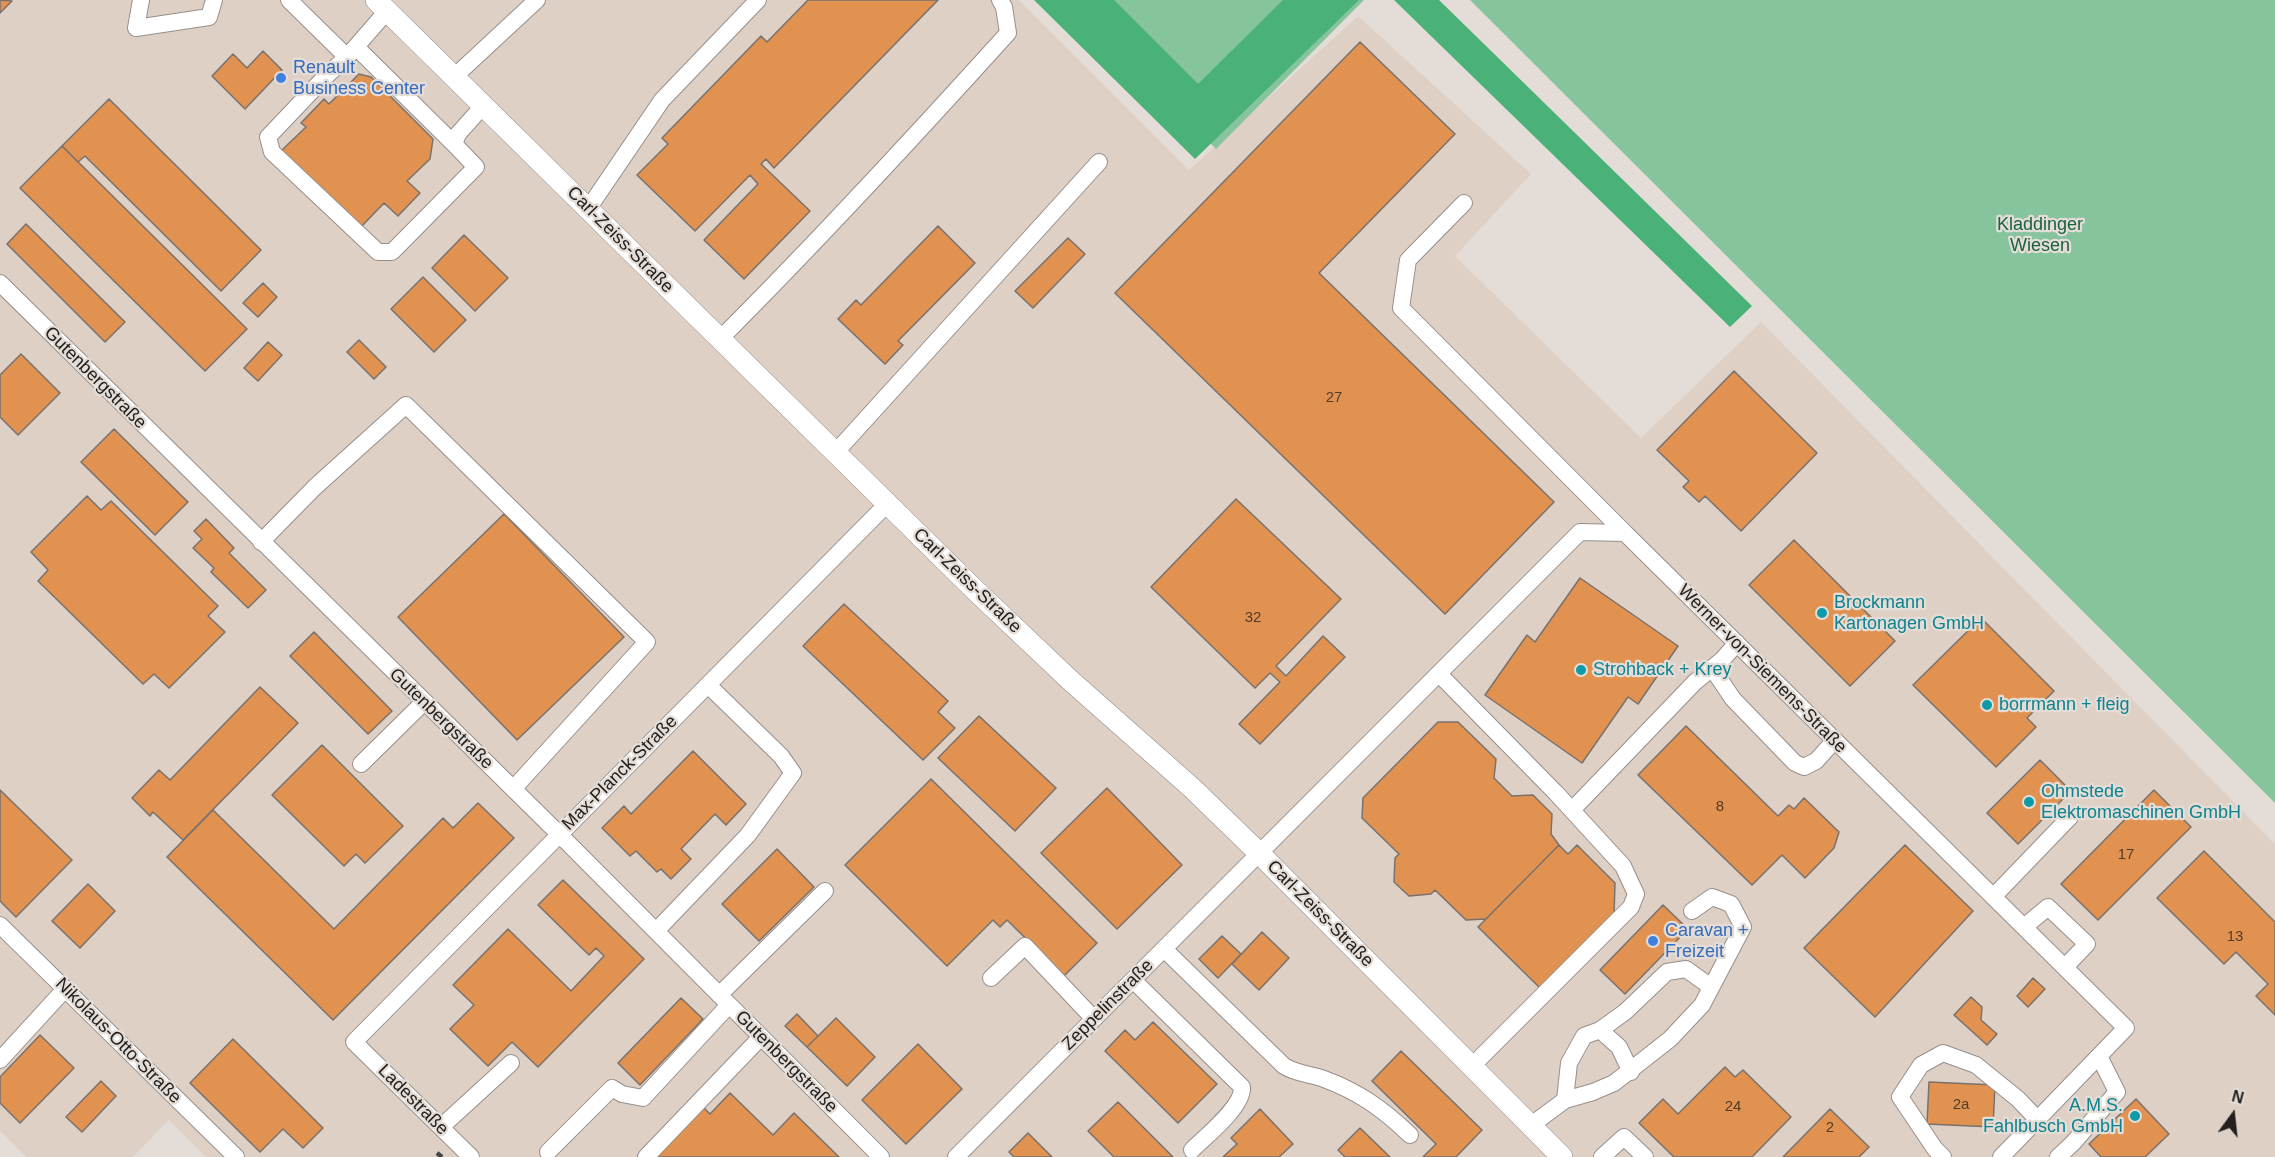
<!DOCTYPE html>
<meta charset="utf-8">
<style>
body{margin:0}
#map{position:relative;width:2275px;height:1157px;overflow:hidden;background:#e4ddd7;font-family:Helvetica,sans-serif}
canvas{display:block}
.north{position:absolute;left:2203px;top:1085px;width:60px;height:60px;-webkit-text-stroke:4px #e4ddd7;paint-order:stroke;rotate:15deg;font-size:16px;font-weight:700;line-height:24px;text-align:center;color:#23201e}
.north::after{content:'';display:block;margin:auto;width:21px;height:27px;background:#23201e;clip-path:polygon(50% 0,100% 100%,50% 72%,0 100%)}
</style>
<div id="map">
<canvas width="2275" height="1157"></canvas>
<div class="north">N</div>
</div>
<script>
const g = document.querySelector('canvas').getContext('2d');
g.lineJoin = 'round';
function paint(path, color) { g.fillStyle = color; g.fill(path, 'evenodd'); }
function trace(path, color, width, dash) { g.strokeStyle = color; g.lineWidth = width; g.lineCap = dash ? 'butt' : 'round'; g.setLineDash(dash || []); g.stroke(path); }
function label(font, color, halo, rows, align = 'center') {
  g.font = font + ' Helvetica,sans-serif'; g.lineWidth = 4.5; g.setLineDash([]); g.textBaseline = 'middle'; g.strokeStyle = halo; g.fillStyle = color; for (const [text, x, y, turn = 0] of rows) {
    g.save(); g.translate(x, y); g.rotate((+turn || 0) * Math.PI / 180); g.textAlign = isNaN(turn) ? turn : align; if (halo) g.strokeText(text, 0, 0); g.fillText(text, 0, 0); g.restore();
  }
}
paint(new Path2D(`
 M0 0H1019L1189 170 1358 16 1531 174 1455 256 1641 438 1761 322 2275 844V1157H206L169 1120 133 1157H26L0 1131Z`), '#dfd0c6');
paint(new Path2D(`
 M1066 0H1364L1216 149Z
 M1470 0H2275V803Z`), '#85c49d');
paint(new Path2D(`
 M1034 0H1114L1198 84 1283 0H1359L1195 159Z
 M1394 0H1439L1752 306 1730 327Z`), '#4ab179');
const building = new Path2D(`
 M0 0 12 1 0 13Z
 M808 0H938L774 168 766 159 761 164 810 211 744 279 704 240 758 184 750 175 695 231 637 175 668 144 662 138 761 36 767 42Z
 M1360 42 1455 134 1319 273 1554 502 1445 614 1115 293Z
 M263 51 282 70 245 109 212 76 233 54 247 68Z
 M359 74 371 77 433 139 430 159 407 181 420 193 398 216 384 203 359 229 281 151 306 127 301 123 324 99 329 104Z
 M109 99 261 250 221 291 85 156 78 162 62 146Z
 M62 146 247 329 205 371 20 188Z
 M26 224 125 322 105 342 7 244Z
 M938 226 975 263 898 341 903 345 885 364 838 319 856 300 861 305Z
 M464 235 508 278 475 311 432 268Z
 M1068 238 1085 254 1033 308 1015 291Z
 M423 277 466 320 434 352 391 309Z
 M263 283 277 297 258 317 243 303Z
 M359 340 386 367 374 379 347 352Z
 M268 342 282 355 258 381 244 368Z
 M21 354 60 393 18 435 0 417V375Z
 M1734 371 1817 453 1741 531 1705 496 1699 502 1683 487 1689 481 1657 450Z
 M114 429 188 502 155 535 81 462Z
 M87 496 101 510 111 501 218 606 208 616 225 632 169 688 154 674 143 684 38 581 48 570 31 552Z
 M1236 499 1341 599 1276 666 1286 676 1323 636 1345 657 1260 744 1239 724 1280 682 1270 673 1255 688 1151 587Z
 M504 514 624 637 517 740 398 617Z
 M206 519 234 548 229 553 266 590 248 608 211 572 214 568 193 548 202 539 194 531Z
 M1794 540 1895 641 1850 686 1749 585Z
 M1580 578 1678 646 1638 704 1628 697 1582 763 1485 695 1527 635 1535 642Z
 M844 604 948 701 938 712 955 728 923 760 803 646Z
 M1981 618 2054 691 2027 718 2036 727 1996 767 1913 685Z
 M314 632 392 711 368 734 290 656Z
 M260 687 298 723 183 840 153 812 150 816 132 798 159 770 170 780Z
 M979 716 1056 788 1015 831 938 758Z
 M1438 722H1458L1496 759 1494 778 1512 796 1533 795 1552 814 1551 834 1559 845 1486 919 1466 920 1435 890 1431 894 1409 896 1394 882 1395 858 1399 854 1362 818 1363 798Z
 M1686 726 1778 816 1789 805 1794 809 1804 798 1839 832 1834 848 1805 878 1782 855 1752 885 1638 775Z
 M322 745 403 826 365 863 356 854 344 866 272 795Z
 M693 751 746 804 726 825 715 814 681 849 691 859 671 879 661 869 657 872 636 851 630 856 602 828 624 806 631 814Z
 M2040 760 2071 791 2018 844 1987 813Z
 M931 779 1097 943 1064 976 1007 920 1000 927 993 920 947 966 845 865Z
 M1107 788 1182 865 1117 929 1041 853Z
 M0 790 72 860 16 917 0 901Z
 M2154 790 2191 827 2098 920 2061 884Z
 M478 803 514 838 333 1020 167 857 213 810 334 929 443 818 453 828Z
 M1559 845 1568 854 1577 845 1615 883 1614 916 1541 989 1478 927Z
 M1905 845 1973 911 1875 1017 1804 948Z
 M777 849 814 887 759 941 722 904Z
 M2204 851 2275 922V1015L2256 996 2268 984 2236 952 2224 964 2157 898Z
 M563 880 644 959 538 1067 512 1042 488 1066 450 1029 474 1005 453 985 508 929 571 991 604 956 596 948 589 955 538 905Z
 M88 884 115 911 80 948 52 921Z
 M1663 905 1688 929 1625 994 1600 970Z
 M1262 932 1289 958 1259 990 1232 964Z
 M1222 936 1241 954 1218 978 1199 959Z
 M2033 978 2045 989 2028 1007 2017 996Z
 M1971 997 1982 1007 1981 1020 1997 1034 1987 1045 1954 1015Z
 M681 998 703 1019 640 1085 618 1063Z
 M797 1014 818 1036 807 1047 785 1026Z
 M836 1018 875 1057 847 1086 807 1047Z
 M1153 1022 1217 1084 1178 1123 1105 1051 1125 1030 1135 1040Z
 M40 1035 74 1068 20 1123 0 1103V1077Z
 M233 1039 323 1128 303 1148 283 1129 260 1152 190 1083Z
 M918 1044 962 1089 906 1144 862 1100Z
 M1401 1051 1482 1130 1456 1157H1423L1436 1144 1372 1081Z
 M1725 1067 1735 1077 1743 1070 1791 1117 1752 1157H1674L1639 1123 1663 1099 1678 1114Z
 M101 1081 116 1096 82 1132 66 1117Z
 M1929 1082 1995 1085 1993 1127 1927 1124Z
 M730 1093 773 1135 794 1113 839 1157H651L702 1106 710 1114Z
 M2136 1099 2169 1134 2145 1157H2101L2089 1144Z
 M1118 1102 1173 1157H1114L1088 1131Z
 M1260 1109 1293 1144 1279 1157H1223L1237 1144 1231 1138Z
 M1830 1109 1869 1147 1859 1157H1783Z
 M1360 1128 1390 1157H1345L1338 1150Z
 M1028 1133 1052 1157H1014L1009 1152Z`);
paint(building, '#e29250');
trace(building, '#78716c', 1.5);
const minor = new Path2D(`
 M141 0 136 28 209 17 214 0
 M289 0 347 57 387 11
 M356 47 454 144
 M347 57 326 76 268 137 272 152 378 252H392L476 167 454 144 458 134 483 106
 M454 77 537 0
 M1464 203 1408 260 1401 308 1625 533
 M588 209 662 100 758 0
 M0 283 559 834 881 1157
 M720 339C819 240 914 137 1008 33L1004 7 1000 0
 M835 453 1099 162
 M261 542 315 487 406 405 647 642 513 789
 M1712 668 1733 699 1795 763 1804 767 1816 761 1835 740
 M1439 674 1556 793 1623 866 1636 894 1631 907 1472 1066
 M361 764 424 702
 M1572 810 1695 682 1722 660 1737 643
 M1993 897 2070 817
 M0 925 236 1157
 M2024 927 2048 907 2087 944 2065 967
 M656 931 748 835 793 773 781 756 708 685
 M1164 949 1284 1066C1297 1074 1310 1074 1324 1079 1359 1092 1383 1109 1410 1135
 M991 978 1025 946 1094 1019
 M1133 980 1242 1087C1244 1106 1206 1136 1192 1150
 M719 995 825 891
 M1600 1030 1619 1047 1631 1072
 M0 1060 65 989
 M1565 1100 1569 1063 1584 1036 1600 1030 1625 1012 1667 972 1686 969 1711 987
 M1530 1126 1565 1100 1593 1092 1614 1083 1670 1039 1702 1005 1743 927 1731 904 1712 897 1692 911
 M441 1127 511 1063
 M548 1152 612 1088 622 1094 643 1098 729 1005
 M471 1157 354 1042 887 504
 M646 1157 761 1037
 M956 1157 1580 532 1625 533 2126 1028 2001 1157
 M1602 1157 1624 1137 1645 1157
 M1943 1157 1935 1149 1900 1097 1921 1065 1943 1053 1976 1065 2018 1099 2037 1119
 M2058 1157 2073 1143 2117 1092 2099 1056`);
const major = new Path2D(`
 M376 0 976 591 1071 681 1192 788 1260 854 1562 1157`);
trace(minor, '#968f8a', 18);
trace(major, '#968f8a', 22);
trace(minor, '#fff', 16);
trace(major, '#fff', 21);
trace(new Path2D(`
 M437 1153 442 1157`), '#464340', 4.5, [12, 6]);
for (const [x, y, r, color] of [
 [281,78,6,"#3f7fe0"],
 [1822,613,6,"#0f9aa8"],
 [1581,670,6,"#0f9aa8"],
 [1987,705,6,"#0f9aa8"],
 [2029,802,6,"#0f9aa8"],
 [1653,941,6,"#3f7fe0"],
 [2135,1116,6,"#0f9aa8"]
]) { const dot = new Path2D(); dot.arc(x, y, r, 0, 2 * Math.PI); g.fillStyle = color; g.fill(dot); trace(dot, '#e4ddd7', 2); }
label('15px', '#533c2a', null, [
 ["27",1334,398],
 ["32",1253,618],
 ["8",1720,807],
 ["17",2126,855],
 ["13",2235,937],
 ["2a",1961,1105],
 ["24",1733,1107],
 ["2",1830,1128]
]);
label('18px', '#366cbe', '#e4ddd7', [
 ["Renault",293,68],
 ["Business Center",293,89],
 ["Caravan +",1665,931],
 ["Freizeit",1665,952]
], 'left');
label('18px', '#19633f', '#e4ddd7', [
 ["Kladdinger",2040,225],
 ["Wiesen",2040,246]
]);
label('18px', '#23201e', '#e4ddd7', [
 ["Carl-Zeiss-Straße",620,240,45],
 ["Gutenbergstraße",95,378,45],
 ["Carl-Zeiss-Straße",967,581,44],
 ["Werner-von-Siemens-Straße",1762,669,45],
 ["Gutenbergstraße",441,719,44],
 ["Max-Planck-Straße",620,773,-45],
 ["Carl-Zeiss-Straße",1320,914,45],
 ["Zeppelinstraße",1108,1005,-45],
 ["Nikolaus-Otto-Straße",118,1041,45],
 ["Gutenbergstraße",786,1062,45],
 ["Ladestraße",413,1100,45]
]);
label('18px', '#0d838f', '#e4ddd7', [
 ["Brockmann",1834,603],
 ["Kartonagen GmbH",1834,624],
 ["Strohback + Krey",1593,670],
 ["borrmann + fleig",1999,705],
 ["Ohmstede",2041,792],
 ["Elektromaschinen GmbH",2041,813],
 ["A.M.S.",2123,1106,"right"],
 ["Fahlbusch GmbH",2123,1127,"right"]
], 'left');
</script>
